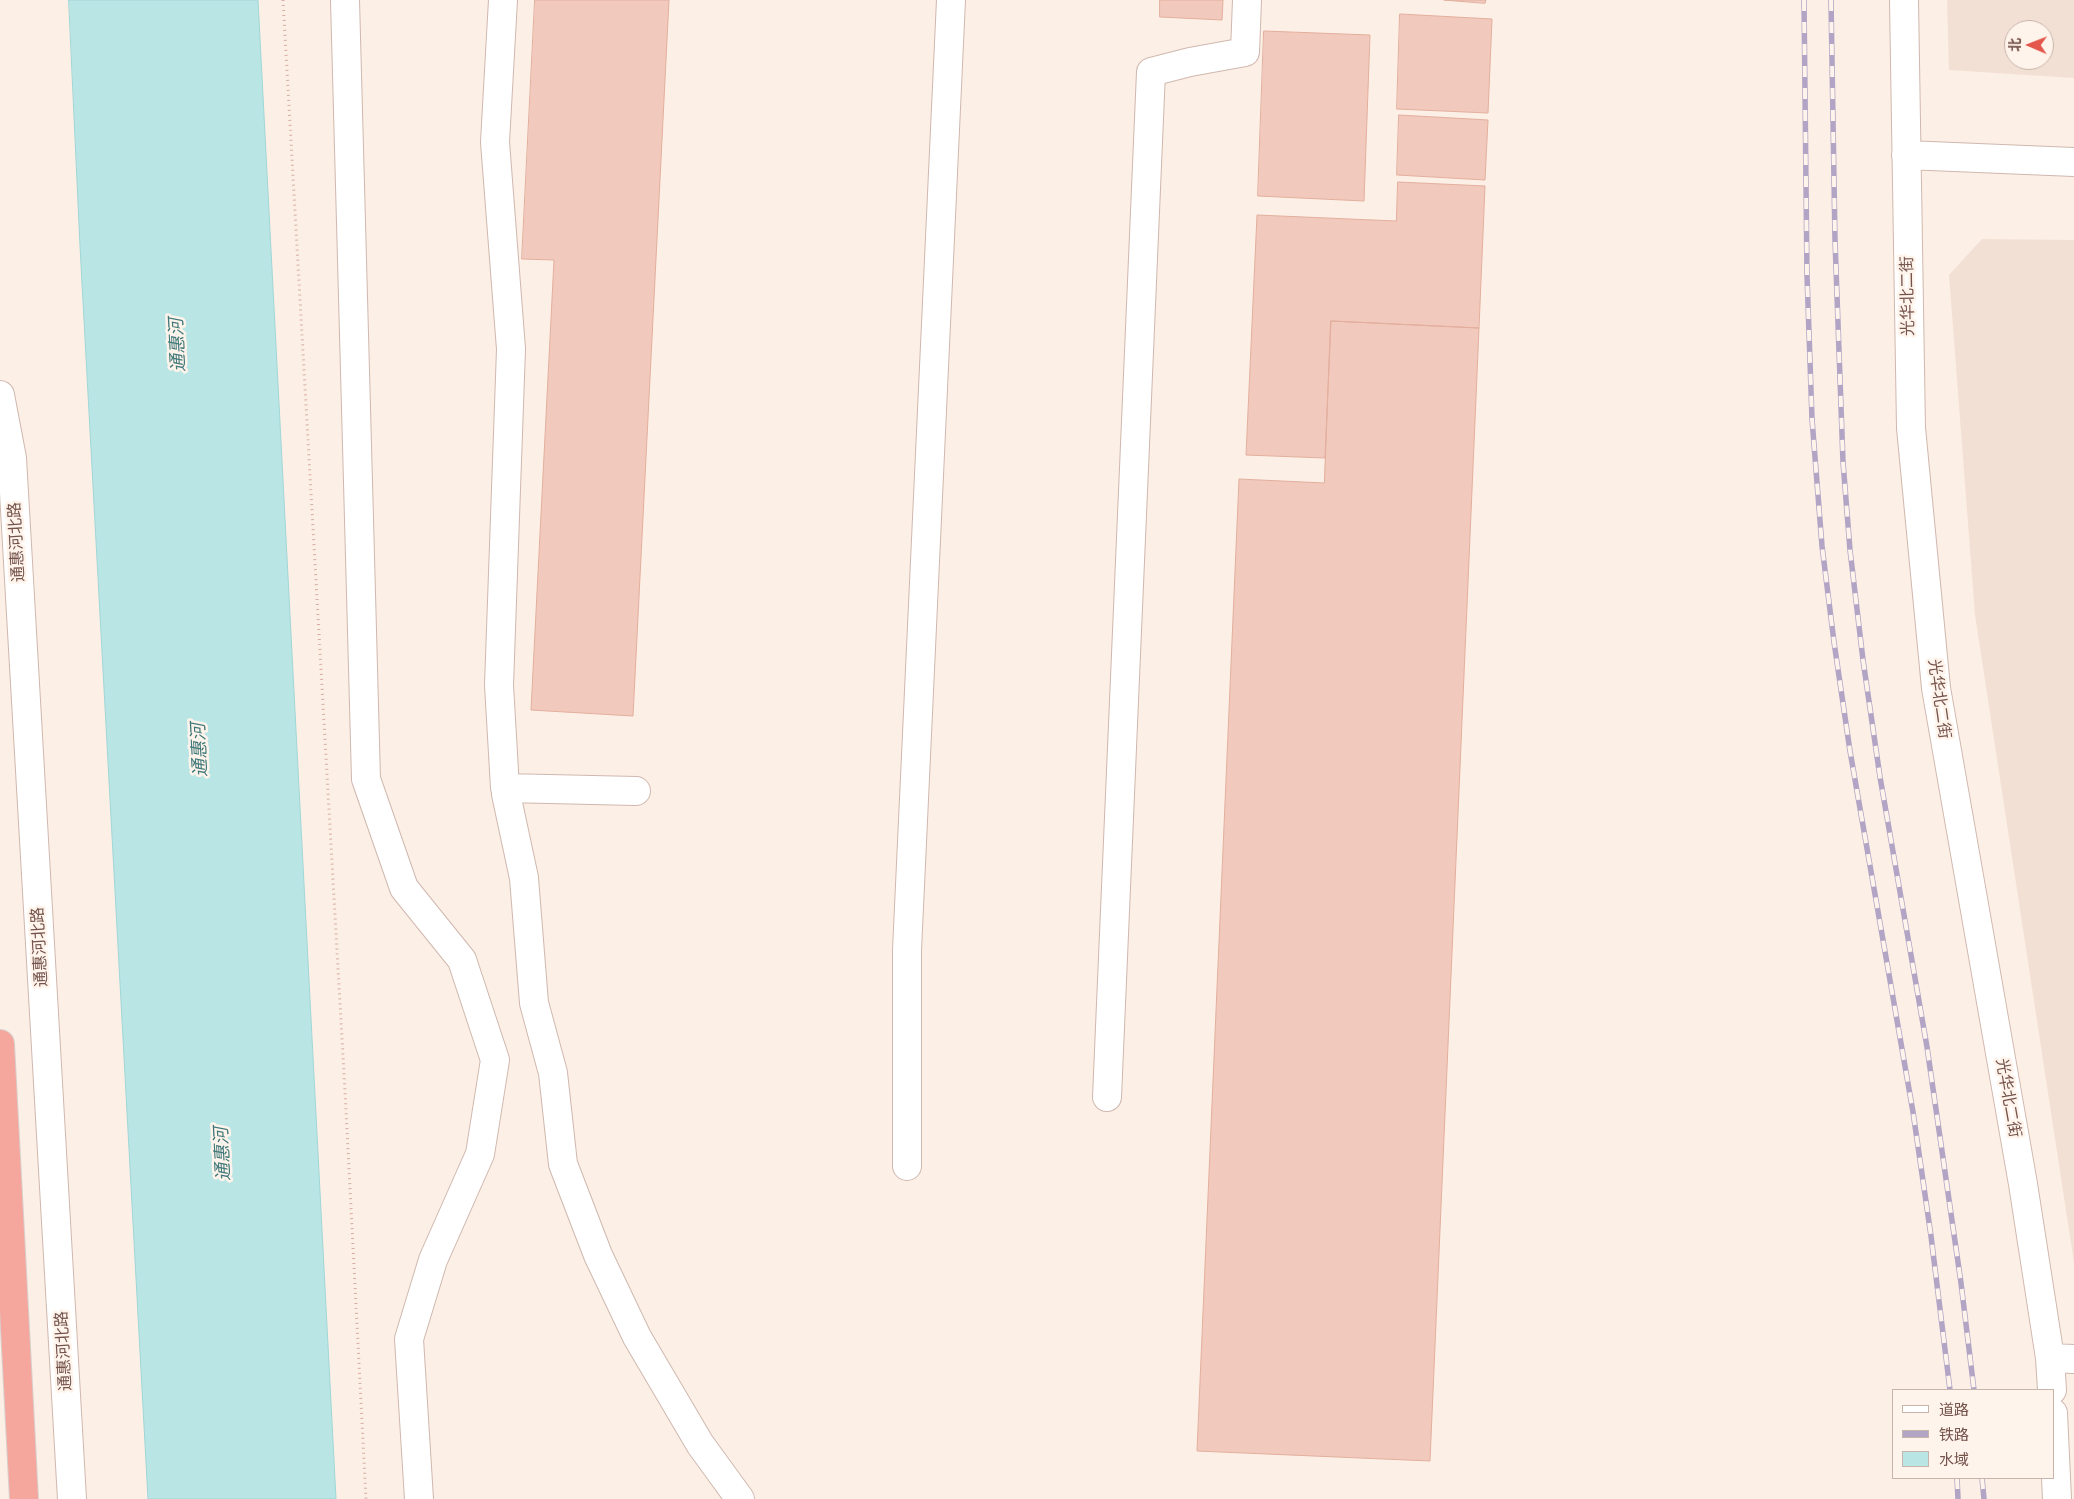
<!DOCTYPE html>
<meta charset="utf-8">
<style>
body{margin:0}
#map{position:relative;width:2074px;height:1499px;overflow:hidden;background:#fcefe5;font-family:"IBM Plex Sans","Noto Sans SC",sans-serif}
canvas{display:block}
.legend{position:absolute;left:1892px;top:1389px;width:162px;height:90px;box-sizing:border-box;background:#fff4eb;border:1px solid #c7b4ab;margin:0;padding:6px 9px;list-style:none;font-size:15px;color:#74534b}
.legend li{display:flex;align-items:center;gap:10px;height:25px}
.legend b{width:25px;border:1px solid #c7b4ab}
.north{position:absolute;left:2004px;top:20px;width:50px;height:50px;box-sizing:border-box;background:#fff4eb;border:1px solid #c7b4ab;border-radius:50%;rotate:271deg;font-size:14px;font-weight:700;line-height:20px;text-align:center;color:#74534b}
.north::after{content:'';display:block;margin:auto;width:18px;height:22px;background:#e3574d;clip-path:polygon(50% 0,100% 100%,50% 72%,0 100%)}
</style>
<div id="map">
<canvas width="2074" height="1499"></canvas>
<ul class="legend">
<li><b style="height:6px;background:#fff"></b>道路</li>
<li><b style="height:6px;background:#b1a4c5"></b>铁路</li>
<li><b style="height:14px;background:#bae5e5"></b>水域</li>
</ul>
<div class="north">北</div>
</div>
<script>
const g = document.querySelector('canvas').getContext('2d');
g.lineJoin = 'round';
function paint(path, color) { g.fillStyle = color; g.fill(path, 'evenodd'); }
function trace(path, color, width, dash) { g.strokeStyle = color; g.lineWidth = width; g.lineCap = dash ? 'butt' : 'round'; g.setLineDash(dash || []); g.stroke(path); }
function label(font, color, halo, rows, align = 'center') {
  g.font = font + ' "IBM Plex Sans","Noto Sans SC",sans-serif'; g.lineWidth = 5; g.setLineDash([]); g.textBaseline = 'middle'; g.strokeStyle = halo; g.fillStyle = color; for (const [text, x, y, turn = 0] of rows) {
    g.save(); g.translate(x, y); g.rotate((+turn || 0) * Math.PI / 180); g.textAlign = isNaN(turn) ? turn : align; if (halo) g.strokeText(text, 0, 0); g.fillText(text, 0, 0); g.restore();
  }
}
paint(new Path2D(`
 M1947 0H2074V78L1949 70ZM2014 30H2044V60H2014Z
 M1982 239 2074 240V1263L1975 615 1949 275Z`), '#f3e0d4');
const water = new Path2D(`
 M69 0H258L336 1499H148L80 246Z`);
paint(water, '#bae5e5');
trace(water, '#a0d6d7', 1);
const building = new Path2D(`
 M535 0H669L633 716 531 710 554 260 522 259Z
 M1160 0H1223L1222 20 1160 17Z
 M1444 0H1486L1485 3Z
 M1400 14 1492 19 1488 113 1397 109Z
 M1264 31 1370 35 1364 201 1258 196Z
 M1399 115 1488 120 1485 180 1397 175Z
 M1398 182 1485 186 1479 328 1331 321 1325 458 1246 455 1257 215 1396 221Z
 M1331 321 1479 328 1430 1461 1197 1451 1239 479 1324 483Z`);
paint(building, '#f1cabd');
trace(building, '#e3ae9e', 1);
const minor = new Path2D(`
 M345 0 366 779 404 888 462 960 495 1060 480 1154 433 1260 409 1339 419 1499
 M503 0 495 142 511 349 499 685 505 788 636 791
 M1904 0 1911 428 1936 688 2023 1184 2050 1358 2052 1390
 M1906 155 2074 162
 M0 395 12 458 72 1499
 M506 794 524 878 534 1003 553 1073 563 1164 598 1255 637 1337 700 1444 740 1499
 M1107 1097 1151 72 1190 62 1245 52 1247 0
 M907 1166V950L951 0
 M2050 1358 2074 1359
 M2053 1413 2057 1499`);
const highway = new Path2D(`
 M0 1044 24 1499`);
trace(minor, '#cfb8af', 30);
trace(highway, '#d8cfcd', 30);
trace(new Path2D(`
 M283 0 345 1091 366 1499`), '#d6ada0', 3, [1, 4]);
trace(minor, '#fff', 28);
trace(highway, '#f5a79d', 28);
const rail = new Path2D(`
 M1804 0 1807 275 1812 419 1822 546 1834 642 1850 751 1913 1112 1931 1236 1950 1390
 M1831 0 1835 240 1843 462 1850 550 1863 660 1880 777 1927 1047 1961 1283 1974 1390
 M1957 1478 1958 1499
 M1982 1478 1984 1499`);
trace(rail, '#b1a4c5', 5.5);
trace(rail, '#fff4eb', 4, [11]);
label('16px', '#74534b', '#fff4eb', [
 ["光华北二街",1908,296,-91],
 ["通惠河北路",17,542,-93],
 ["光华北二街",1939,699,82],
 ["通惠河北路",40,947,-93],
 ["光华北二街",2008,1098,80],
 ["通惠河北路",64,1351,-93]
]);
label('italic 18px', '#3f7879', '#fff4eb', [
 ["通惠河",178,345,-93],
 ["通惠河",200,750,-93],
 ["通惠河",223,1154,-93]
]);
</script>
